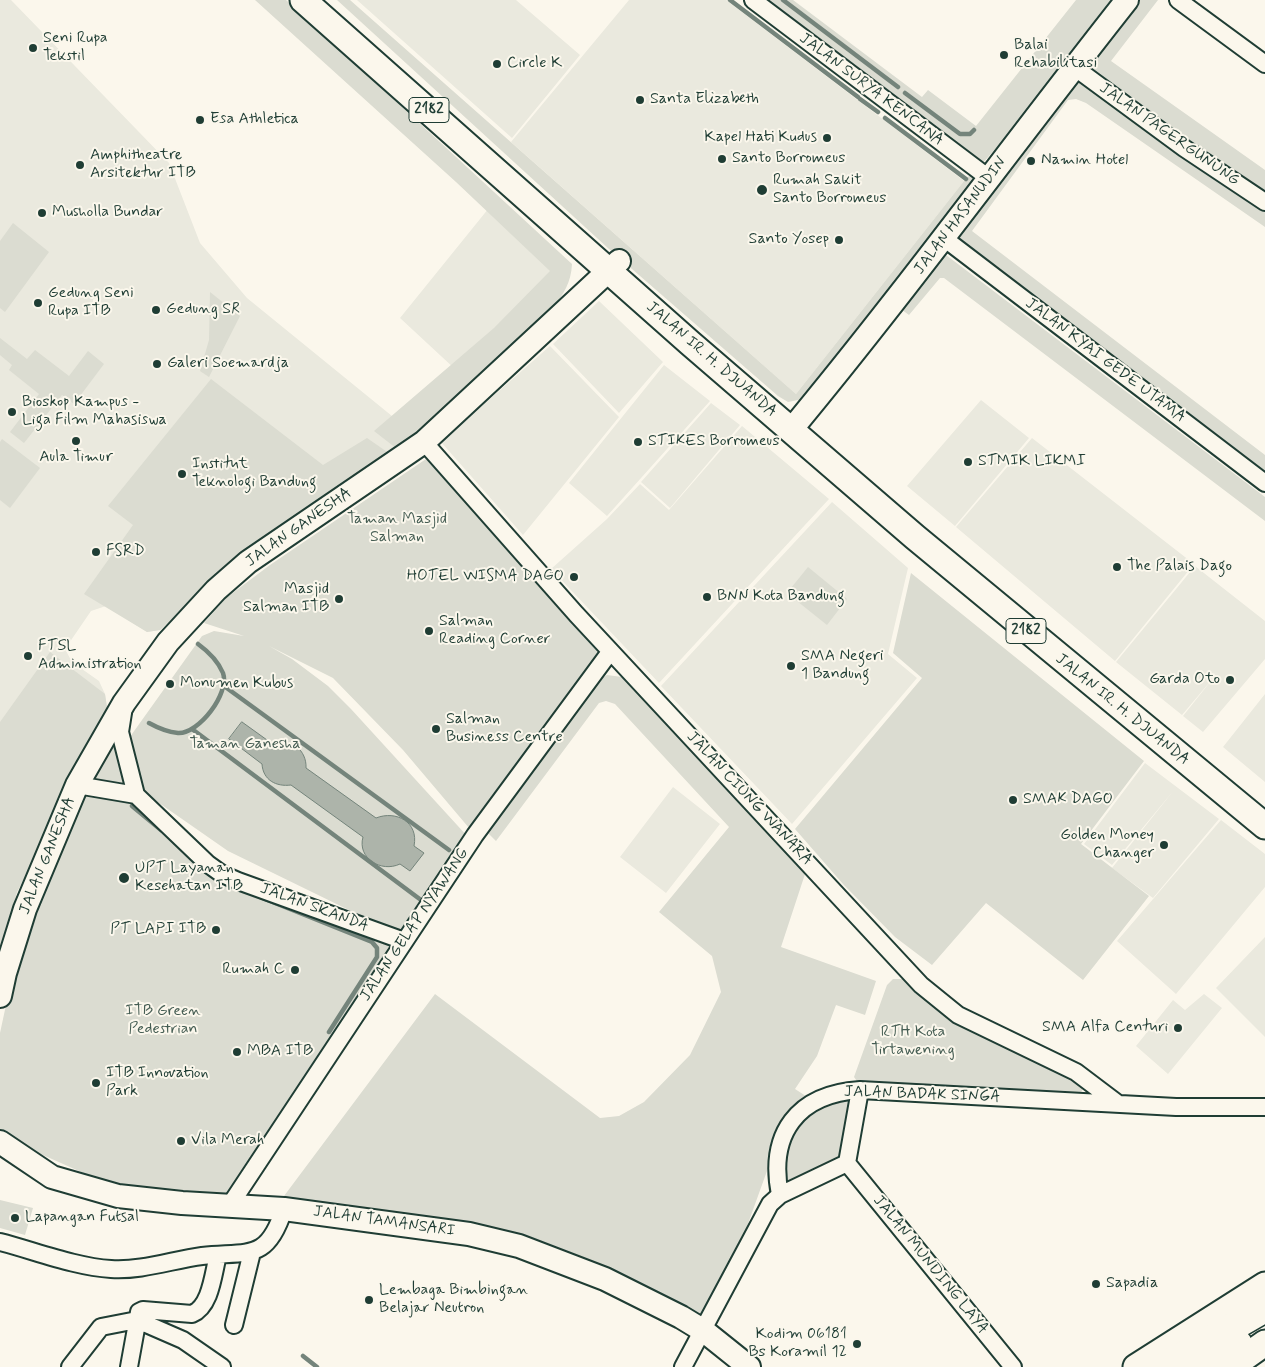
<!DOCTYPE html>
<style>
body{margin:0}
canvas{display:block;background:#fbf7ec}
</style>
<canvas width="1265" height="1367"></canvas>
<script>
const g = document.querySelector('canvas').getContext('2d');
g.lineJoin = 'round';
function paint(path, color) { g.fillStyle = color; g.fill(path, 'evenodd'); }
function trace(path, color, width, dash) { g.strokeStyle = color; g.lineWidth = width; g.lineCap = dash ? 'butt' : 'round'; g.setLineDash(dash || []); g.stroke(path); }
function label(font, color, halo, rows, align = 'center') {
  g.font = font + ' Mynerve,sans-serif'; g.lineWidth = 4; g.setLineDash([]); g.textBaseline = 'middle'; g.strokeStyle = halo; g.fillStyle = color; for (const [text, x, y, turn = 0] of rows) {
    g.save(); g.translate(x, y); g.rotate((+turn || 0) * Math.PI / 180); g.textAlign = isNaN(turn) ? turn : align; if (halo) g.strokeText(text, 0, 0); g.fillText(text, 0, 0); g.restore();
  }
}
paint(new Path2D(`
 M0 0H11L169 163 200 243 247 298 419 438 203 589 160 630 147 632 106 606 91 611 65 649 72 662 99 681 105 694 108 714 17 892 0 952Z
 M357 0H516L580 55 512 138Z
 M629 0H726L964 181 796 394 511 142Z
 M497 198 562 264 455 369 400 318Z
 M599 301 663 362 619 413 553 344Z
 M550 346 619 417 523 535 441 442Z
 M664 365 710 401 607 516 569 483Z
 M981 400 1029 438 955 526 907 486Z
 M711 403 740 425 670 508 641 482Z
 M742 426 829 499 659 683 551 569 607 519 640 484 669 510Z
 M1032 438 1194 564 1115 661 956 527Z
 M832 502 908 568 888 654 917 678 792 824 661 686Z
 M1195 566 1265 621V659L1203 732 1183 716 1214 677 1182 715 1116 662Z
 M1265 694V782L1223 747Z
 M1145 763 1219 819 1153 898 1112 868 1174 790 1112 865 1084 844Z
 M673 787 720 824 666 893 620 857Z
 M1221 820 1265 854V887L1176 994 1117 941Z
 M1265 937V1037L1216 988Z
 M1204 994 1222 1008 1168 1074 1136 1046 1173 1000 1185 1010Z`), '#eae9de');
paint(new Path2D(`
 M255 0H286L572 264C571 283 564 293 553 308L401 452 374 431 494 328 550 271 456 182Z
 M337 0H350L796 394 964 181 972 173 980 179 803 399 788 402 778 396 609 249Z
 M763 0H793L922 97 928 90 976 126 1076 0H1125L982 164Z
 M1129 0H1158L1111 61 1265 170V196L1077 66Z
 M1074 71 1265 205V227L1086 103 1076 99 1068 100 972 231 1265 455V471L957 236Z
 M13 223 49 252 5 312 0 308V241Z
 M946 255 1265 497V521L944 278H940L909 315 898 307 940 256Z
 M210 292 240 316 209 377 200 371 209 340Z
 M0 338 27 359 35 350 69 376 88 351 104 364 74 404 62 395 24 443 10 432 39 394 9 370 12 365 0 355Z
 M211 379 323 465 367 438 393 456 203 589 160 630 147 632 84 594 133 525 108 506Z
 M2 439 40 468 10 508 0 500V442Z
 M426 459 542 576 610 652 475 835 403 750 333 678 269 646 292 659 328 686 351 709 468 837 400 935 228 851 139 789 127 741 202 636 214 631 244 636 204 623 226 598 270 565Z
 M808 567 847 599 827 625 787 593Z
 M911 573 1144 761 1081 844 1149 896 1083 980 986 903 932 965 895 937 843 884 795 829 922 678 893 653Z
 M50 652 105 694 108 714 17 892 0 952V722Z
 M607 675 622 677 632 684 807 868 781 947 876 981 865 1015 836 1005 817 1056 795 1089 812 1100 780 1135 711 1326 543 1259 290 1205 284 1196 435 994 600 1118 619 1116 644 1102 690 1055 721 992 712 956 659 912 729 827 615 704 606 701 599 703 496 841 487 832 593 684Z
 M115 731 132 787 81 784Z
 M78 787 132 798 221 877 395 948 230 1205 97 1179 0 1136V1033L12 977Z
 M893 979H908L1080 1081 1083 1086 1082 1091 1078 1095 859 1084 854 1077 887 985Z
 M855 1094 846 1158 781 1191 788 1137 818 1102Z
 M0 1200 33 1208 25 1235 0 1228Z`), '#dbdcd1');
const water = new Path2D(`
 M242 722 274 745C291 736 307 751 306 768L376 818C396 810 419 822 414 846L424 853 410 871 400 864C381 873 357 858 363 837L291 785C276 787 263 780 262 764L229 739Z`);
paint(water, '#adb4aa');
trace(water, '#74847b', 1);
trace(new Path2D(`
 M730 0 858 97
 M783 0 898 87
 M905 93 960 134H970L974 130
 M860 99 878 112
 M885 118 966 179
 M224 686 449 850
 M149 723C158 728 168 732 178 733 199 734 230 693 223 673 218 661 209 652 198 644
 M192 729 425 903
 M132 806 161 830
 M260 897 372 942 377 948V957L329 1032
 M303 1356 317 1367`), '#74847b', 4.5);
const street = new Path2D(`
 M753 0 990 179
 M1178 0 1265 64
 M1074 67 1184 148 1265 202
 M945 239 1265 483
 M424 442 576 614 921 985 958 1015 1076 1072 1117 1103
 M123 713 120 732 136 795 208 864 222 874 238 881 404 941
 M77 785 136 795
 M847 1163 1013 1367
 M847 1163 860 1090
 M780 1195C768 1134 797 1094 860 1090L1176 1107H1265
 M230 1205 475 835 610 652
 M0 1242C35 1251 76 1267 111 1269 142 1271 172 1260 202 1256 249 1251 267 1262 284 1209
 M137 1320 183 1340 222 1367
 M234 1325 252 1252
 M70 1367 101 1327 137 1320
 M129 1367 139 1312 143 1310 192 1314C211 1306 213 1274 218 1255
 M683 1367 770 1204 780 1195 847 1163`);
const secondary = new Path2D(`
 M791 430C907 290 1014 143 1127 0
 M0 996 5 973 25 909 77 785 124 703 168 642 216 590 248 562 424 442 619 261
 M0 1142 52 1177 118 1196 182 1203 284 1209 469 1234 519 1246 605 1279 681 1317 704 1331 749 1367`);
const primary = new Path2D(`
 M303 0 690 343 915 537 1265 826
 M1136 1367 1265 1285
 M1231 1367 1265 1343`);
const highway = new Path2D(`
 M1163 1367 1265 1308
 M1202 1367 1238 1344`);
trace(street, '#1f3d34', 20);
trace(secondary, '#1f3d34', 26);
trace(primary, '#1f3d34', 29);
trace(highway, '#1f3d34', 31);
trace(street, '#fbf7ec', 16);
trace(secondary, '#fbf7ec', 22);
trace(primary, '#fbf7ec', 25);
trace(highway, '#fbf7ec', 28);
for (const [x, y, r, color] of [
 [33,48,5,"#1f3d34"],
 [1004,55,5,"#1f3d34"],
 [497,64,5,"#1f3d34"],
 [640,100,5,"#1f3d34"],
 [200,120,5,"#1f3d34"],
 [827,138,5,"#1f3d34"],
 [722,159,5,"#1f3d34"],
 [1031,161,5,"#1f3d34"],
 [80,165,5,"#1f3d34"],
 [762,190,6,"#1f3d34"],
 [42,213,5,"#1f3d34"],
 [839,240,5,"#1f3d34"],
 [38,303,5,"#1f3d34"],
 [156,310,5,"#1f3d34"],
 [157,364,5,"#1f3d34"],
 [12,412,5,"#1f3d34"],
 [76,441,5,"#1f3d34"],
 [638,442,5,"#1f3d34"],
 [968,462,5,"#1f3d34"],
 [182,474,5,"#1f3d34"],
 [96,552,5,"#1f3d34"],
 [1117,567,5,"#1f3d34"],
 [574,577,5,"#1f3d34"],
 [707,597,5,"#1f3d34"],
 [339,599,5,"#1f3d34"],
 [429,631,5,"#1f3d34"],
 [28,656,5,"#1f3d34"],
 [791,666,5,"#1f3d34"],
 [1230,680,5,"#1f3d34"],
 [170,684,5,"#1f3d34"],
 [436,729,5,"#1f3d34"],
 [1013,800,5,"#1f3d34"],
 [1164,845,5,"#1f3d34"],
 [124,878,6,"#1f3d34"],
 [216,930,5,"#1f3d34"],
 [295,970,5,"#1f3d34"],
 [1178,1028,5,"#1f3d34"],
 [237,1052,5,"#1f3d34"],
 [96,1083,5,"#1f3d34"],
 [181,1141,5,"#1f3d34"],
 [15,1218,5,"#1f3d34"],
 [1096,1284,5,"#1f3d34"],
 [369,1300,5,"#1f3d34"],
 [857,1344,5,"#1f3d34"]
]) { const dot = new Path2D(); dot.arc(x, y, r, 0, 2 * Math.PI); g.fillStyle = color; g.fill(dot); trace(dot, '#fbf7ec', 2); }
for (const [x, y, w] of [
 [429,110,40],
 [1026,631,40]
]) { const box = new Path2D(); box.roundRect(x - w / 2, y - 12.5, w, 25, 4); g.fillStyle = '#fbf7ec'; g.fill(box); trace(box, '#1f3d34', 1); }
label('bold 15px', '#1f3d34', null, [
 ["2182",429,110],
 ["2182",1026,631]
]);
label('16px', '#1f3d34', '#fbf7ec', [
 ["Seni Rupa",43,39],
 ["Tekstil",43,57],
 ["Balai",1014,46],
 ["Rehabilitasi",1014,64],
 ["Circle K",507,64],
 ["Santa Elizabeth",650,100],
 ["Esa Athletica",210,120],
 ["Kapel Hati Kudus",817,138,"right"],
 ["Amphitheatre",90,156],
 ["Arsitektur ITB",90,174],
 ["Santo Borromeus",732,159],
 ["Namin Hotel",1041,161],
 ["Rumah Sakit",773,181],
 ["Santo Borromeus",773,199],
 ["Musholla Bundar",52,213],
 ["Santo Yosep",829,240,"right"],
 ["Gedung Seni",48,294],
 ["Rupa ITB",48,312],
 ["Gedung SR",166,310],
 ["Galeri Soemardja",167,364],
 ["Bioskop Kampus -",22,403],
 ["Liga Film Mahasiswa",22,421],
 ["STIKES Borromeus",648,442],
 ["Aula Timur",76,458,"center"],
 ["STMIK LIKMI",978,462],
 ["Institut",192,465],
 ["Teknologi Bandung",192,483],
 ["FSRD",106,552],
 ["The Palais Dago",1127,567],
 ["HOTEL WISMA DAGO",564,577,"right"],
 ["Masjid",329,590,"right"],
 ["Salman ITB",329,608,"right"],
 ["BNN Kota Bandung",717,597],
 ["Salman",439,622],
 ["Reading Corner",439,640],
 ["FTSL",38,647],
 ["Administration",38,665],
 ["SMA Negeri",801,657],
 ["1 Bandung",801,675],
 ["Garda Oto",1220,680,"right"],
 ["Monumen Kubus",180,684],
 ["Salman",446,720],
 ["Business Centre",446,738],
 ["SMAK DAGO",1023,800],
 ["Golden Money",1154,836,"right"],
 ["Changer",1154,854,"right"],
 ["UPT Layanan",135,869],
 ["Kesehatan ITB",135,887],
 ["PT LAPI ITB",206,930,"right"],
 ["Rumah C",285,970,"right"],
 ["SMA Alfa Centuri",1168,1028,"right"],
 ["MBA ITB",247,1052],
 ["ITB Innovation",106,1074],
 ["Park",106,1092],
 ["Vila Merah",191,1141],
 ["Lapangan Futsal",25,1218],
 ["Sapadia",1106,1284],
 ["Lembaga Bimbingan",379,1291],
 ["Belajar Neutron",379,1309],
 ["Kodim 06181",847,1335,"right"],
 ["Bs Koramil 12",847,1353,"right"]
], 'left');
label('16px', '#1f3d34', '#fbf7ec', [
 ["JALAN SURYA KENCANA",871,90,37],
 ["JALAN PAGERGUNUNG",1169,135,35],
 ["JALAN HASANUDIN",961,216,-53],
 ["JALAN IR. H. DJUANDA",711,360,41],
 ["JALAN KYAI GEDE UTAMA",1105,361,37],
 ["JALAN GANESHA",299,528,-35],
 ["JALAN IR. H. DJUANDA",1122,710,39],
 ["JALAN CIUNG WANARA",749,799,47],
 ["JALAN GANESHA",48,856,-68],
 ["JALAN SKANDA",314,908,20],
 ["JALAN GELAP NYAWANG",415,925,-56],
 ["JALAN BADAK SINGA",922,1095,2],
 ["JALAN TAMANSARI",384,1222,8],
 ["JALAN MUNDING LAYA",930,1265,51]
]);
label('16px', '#455d53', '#fbf7ec', [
 ["Taman Masjid",397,520],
 ["Salman",397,538],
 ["Taman Ganesha",245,745],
 ["ITB Green",163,1012],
 ["Pedestrian",163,1030],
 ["RTH Kota",913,1033],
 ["Tirtawening",913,1051]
]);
</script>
